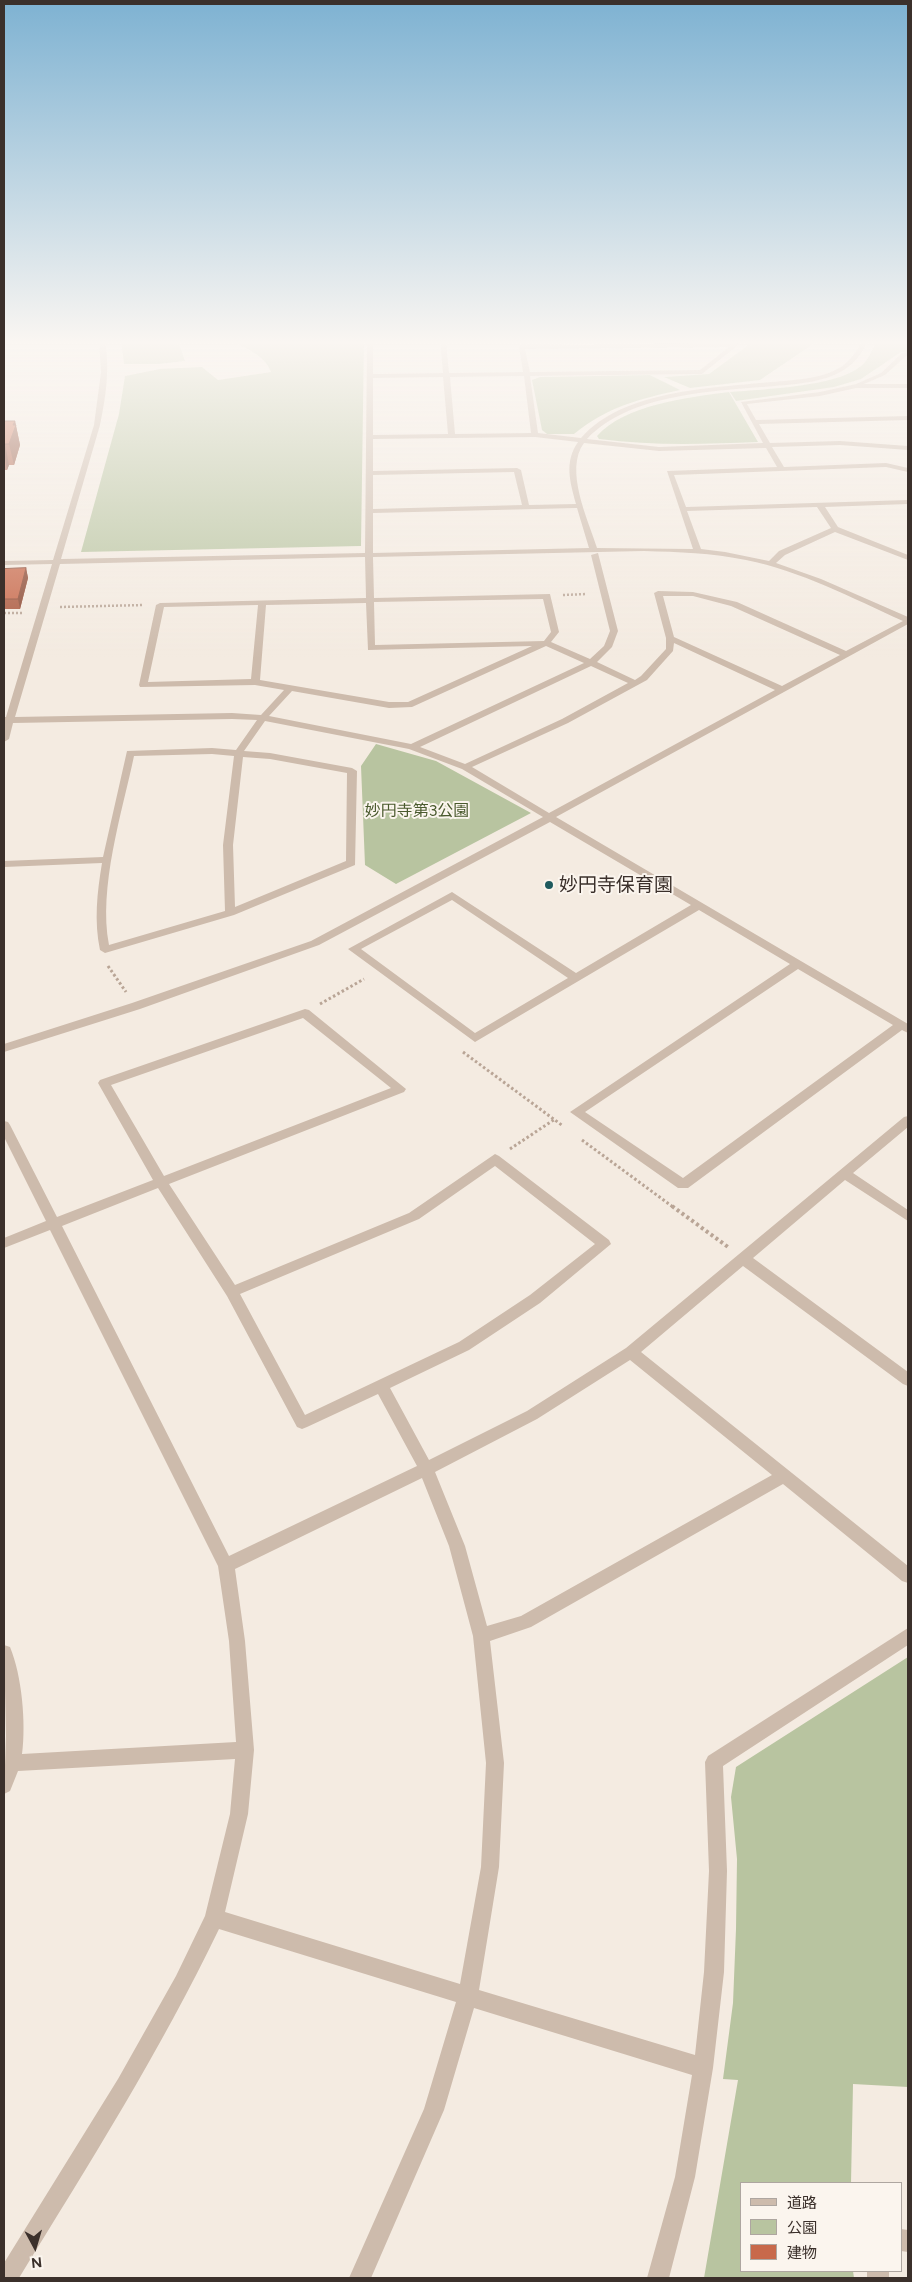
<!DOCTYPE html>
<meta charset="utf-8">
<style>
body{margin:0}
#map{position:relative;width:912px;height:2282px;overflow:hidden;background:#f4ebe1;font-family:Figtree,"Noto Sans JP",sans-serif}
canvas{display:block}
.frame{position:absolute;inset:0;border:5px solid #3b302b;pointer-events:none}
.legend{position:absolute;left:740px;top:2182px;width:162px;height:90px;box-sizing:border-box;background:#fbf5ee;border:1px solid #aea6a0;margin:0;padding:6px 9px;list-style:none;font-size:15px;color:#3b302b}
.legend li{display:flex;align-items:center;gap:10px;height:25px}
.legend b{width:25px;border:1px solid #aea6a0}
.north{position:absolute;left:10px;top:2222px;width:50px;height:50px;-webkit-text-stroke:4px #fbf5ee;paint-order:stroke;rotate:174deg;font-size:14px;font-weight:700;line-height:20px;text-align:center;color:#3b302b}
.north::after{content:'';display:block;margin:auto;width:18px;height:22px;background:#3b302b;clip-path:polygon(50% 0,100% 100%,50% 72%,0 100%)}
</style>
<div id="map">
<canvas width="912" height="2282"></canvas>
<div class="frame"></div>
<ul class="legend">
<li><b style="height:6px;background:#cdbbac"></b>道路</li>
<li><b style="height:14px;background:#b8c4a0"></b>公園</li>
<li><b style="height:14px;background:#c8694b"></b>建物</li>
</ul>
<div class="north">N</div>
</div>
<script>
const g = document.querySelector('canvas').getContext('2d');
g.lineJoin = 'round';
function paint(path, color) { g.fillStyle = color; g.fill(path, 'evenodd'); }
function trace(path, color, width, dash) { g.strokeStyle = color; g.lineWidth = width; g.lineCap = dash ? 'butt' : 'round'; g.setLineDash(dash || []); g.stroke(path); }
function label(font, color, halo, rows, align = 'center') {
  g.font = font + ' Figtree,"Noto Sans JP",sans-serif'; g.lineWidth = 4; g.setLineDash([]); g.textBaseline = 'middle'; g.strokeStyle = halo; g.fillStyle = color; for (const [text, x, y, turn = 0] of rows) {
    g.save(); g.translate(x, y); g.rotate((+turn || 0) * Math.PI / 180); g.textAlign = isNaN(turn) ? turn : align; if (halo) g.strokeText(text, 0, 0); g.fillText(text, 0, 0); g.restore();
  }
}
paint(new Path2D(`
 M121 340H171L180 346 185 361 159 364H124Z
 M230 340H364L361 546 81 552 119 414 125 376 160 369 202 367 218 380 271 372C265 355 245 348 230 340Z
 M743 340H819L760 380 690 388 664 377 709 374 747 346Z
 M877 340H908V352H901L861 379 834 387 736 401 730 392C764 389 836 387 861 366 868 361 873 348 877 340Z
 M650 375 680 390C639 399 607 407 574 434H547L542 430 532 380 540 377Z
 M729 392 758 442C705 444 652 446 599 439L597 436C624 405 689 397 729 392Z
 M376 744 436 761 531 813 396 884 365 865 361 766Z
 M908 1657V2087L853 2084 851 2183H741V2271H853L854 2278H704L738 2080 723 2079 733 2003 736 1929 737 1859 731 1797 736 1767Z`), '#b8c4a0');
trace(new Path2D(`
 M563 595 587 594
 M60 607 144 605
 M4 613H23`), '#b9a596', 2.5, [2, 2]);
trace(new Path2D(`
 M108 966 126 992
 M320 1004 364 979
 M463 1052 563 1126
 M582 1140 673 1207
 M510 1149 555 1119`), '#b9a596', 3, [2.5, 2.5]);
trace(new Path2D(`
 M672 1206 728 1247`), '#b9a596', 4, [3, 3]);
paint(new Path2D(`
 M99 340H105C110 369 106 396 100 425L61 559 365 553 367 340H373V374L443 373 440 340H446L449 373 523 372 519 347 523 340H529L526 345 732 343V340H738L737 346 702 374 530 376 538 433 581 438C623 390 711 388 771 382 794 380 821 379 841 367 851 360 857 350 863 340H869C863 350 858 360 848 367 829 382 798 384 775 386 716 391 630 393 587 439L659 447 763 443 741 402 820 392 856 384 881 373 902 353 908 352V356H906L885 375 864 384H908V388H856L820 396 747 404 756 420 908 416V420L759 424 770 443 840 441 908 446V450L840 445 772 447 784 467 886 463 908 468V472L886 467 674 475 686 507 908 500V504L825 507 838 527 908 555V560L835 532 785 555 776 563 821 579 908 617V624L556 817 908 1024V1033L902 1030 688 1188H678L570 1112 790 964 699 910 475 1042 348 949 452 892 576 973 691 905 550 822 319 945 140 1009 4 1052V1044L132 1003 311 941 543 817 462 769 409 749 265 721 244 751 270 753 352 768 357 771 355 865 234 915 105 953 100 950C94 921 97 893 102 863L4 867V861L103 857 127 751 212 748 236 750 257 720 232 719 13 723 9 739 4 742V717H6L52 564 4 565V561L53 560 94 425 101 372ZM729 347 700 370 530 372 525 349ZM524 376 531 433 455 434 450 377ZM443 377 448 434 373 435V378ZM535 437 578 442C564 462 570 482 576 504L529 505 521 470 517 468 373 471V439ZM584 443 659 451 766 448 777 467 667 471 693 549 597 548C588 519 564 470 584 443ZM514 472 522 505 373 509V475ZM817 507 831 528 779 551 769 561 725 552 701 549 687 511ZM577 508 589 548 373 553V513ZM644 551C678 552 712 553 746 560 801 571 852 598 903 621L846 651 737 602 693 592 658 591 654 593 666 638V649L641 676 635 680 597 662 612 647 618 631 598 553 591 555 610 631 604 646 590 659 551 642 559 632 550 594 374 598 373 557ZM365 557 366 598 160 603 156 605 139 685 140 687 255 685 284 690 261 715 232 713 15 717 60 564ZM663 596H693L731 606 840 655 782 686 674 637ZM543 599 551 632 544 641 375 645 374 602ZM366 603 368 650 532 646 408 702H389L260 680 266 605ZM258 605 251 679 148 682 164 607ZM674 643 775 690 549 813 472 767 568 723 647 680 673 651ZM546 646 584 663 411 744 269 716 292 691 389 708 412 707ZM591 666 628 683 562 719 465 764 420 747ZM212 754 234 756 223 845 225 911 109 945C98 888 122 813 134 756ZM243 757 270 759 347 773 346 861 235 907 233 845ZM452 900 568 978 475 1033 361 949ZM798 969 893 1025 683 1178 585 1112Z
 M305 1009 309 1010 406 1089 404 1092 169 1184 235 1285 409 1213 495 1154 499 1156 609 1240 611 1244 540 1303 469 1350 390 1388 429 1460 527 1411 626 1348 904 1117 908 1116V1127L853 1173 908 1210V1221L845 1180 753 1258 908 1372V1386L903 1384 743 1266 641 1352 908 1566V1583L902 1581 783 1484 531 1627 490 1641 504 1763 499 1867 479 1990 695 2055 704 1972 709 1871 705 1762 708 1756 908 1628V1645L723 1766 727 1871 724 1972 713 2068 695 2177 669 2278H647L675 2177 692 2075 474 2008 444 2110 371 2278H349L424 2109 456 2002 219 1929C161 2050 89 2164 19 2278H4V2263L118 2079 176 1976 205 1916 230 1814 235 1759 18 1771 10 1791 4 1794 6 1736 4 1645 10 1647C22 1676 26 1723 22 1754L236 1742 229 1641 218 1566 50 1230 4 1248V1238L46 1221 4 1137V1121L8 1122 10 1125 57 1217 153 1180 98 1083 100 1080ZM303 1018 391 1088 164 1176 111 1085ZM495 1166 595 1244 530 1295 459 1342 305 1415 240 1294 419 1219ZM158 1188 227 1296 297 1427 302 1429 307 1427 378 1394 417 1466 229 1556 62 1226ZM630 1360 772 1475 521 1616 487 1626 465 1546 435 1472 537 1419ZM422 1478 449 1546 473 1636 486 1763 481 1867 460 1984 225 1912 248 1814 254 1750 245 1641 235 1569Z
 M901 2229 908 2230V2252L901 2251Z
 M867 2271H889V2278H867Z`), '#cdbbac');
paint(new Path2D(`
 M4 421H15L20 445 14 465H9L7 470H4Z
 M26 568 28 578 20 609H4V569Z`), '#ac5a40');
paint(new Path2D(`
 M15 421 20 445 14 465 9 444 13 425Z
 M5 444 9 465 7 470 4 453V448Z
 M26 568 28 578 20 609 18 599Z`), '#8c4a34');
const building = new Path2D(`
 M4 421H15L13 425H16L9 444H5L4 448Z
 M26 568 18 599H4V569Z`);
paint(building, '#c8694b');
trace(building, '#8c4a34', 1);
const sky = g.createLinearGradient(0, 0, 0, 659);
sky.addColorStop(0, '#7eb2d2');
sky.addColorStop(0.52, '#faf6f2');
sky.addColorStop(1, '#faf6f200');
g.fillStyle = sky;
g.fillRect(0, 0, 912, 659);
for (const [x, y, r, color] of [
 [549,885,5,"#1f5a5e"]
]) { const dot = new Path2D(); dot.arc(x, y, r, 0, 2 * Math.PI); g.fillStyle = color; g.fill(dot); trace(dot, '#fbf5ee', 2); }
label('16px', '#4a5a2e', '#fbf5ee', [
 ["妙円寺第3公園",417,811]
]);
label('19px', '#3b302b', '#fbf5ee', [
 ["妙円寺保育園",559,885]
], 'left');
</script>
